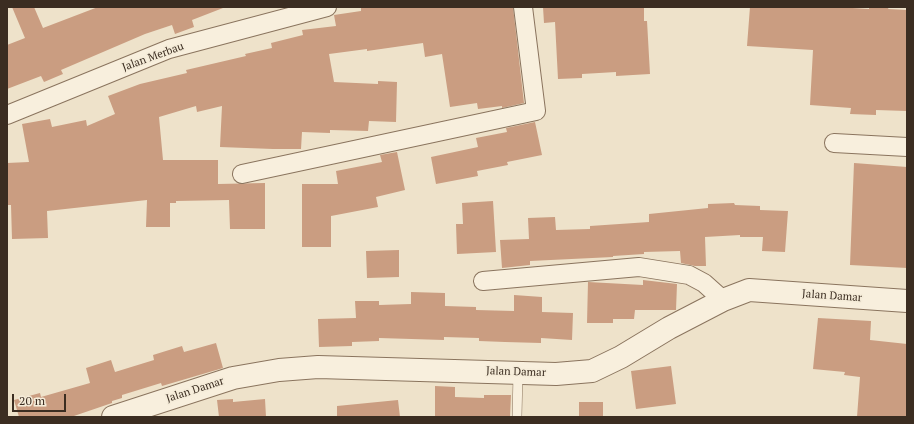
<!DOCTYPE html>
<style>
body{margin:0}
#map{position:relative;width:914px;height:424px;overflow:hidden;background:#eee2ca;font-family:"PT Serif",serif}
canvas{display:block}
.frame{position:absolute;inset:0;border:8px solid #3b2d21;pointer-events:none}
.scale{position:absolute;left:12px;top:394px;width:54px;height:18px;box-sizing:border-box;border:2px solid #3b2d21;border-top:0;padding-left:5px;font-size:12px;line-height:14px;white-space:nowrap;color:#3b2d21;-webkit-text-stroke:3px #f5ecd9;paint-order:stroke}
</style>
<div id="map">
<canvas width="914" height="424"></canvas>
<div class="frame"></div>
<div class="scale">20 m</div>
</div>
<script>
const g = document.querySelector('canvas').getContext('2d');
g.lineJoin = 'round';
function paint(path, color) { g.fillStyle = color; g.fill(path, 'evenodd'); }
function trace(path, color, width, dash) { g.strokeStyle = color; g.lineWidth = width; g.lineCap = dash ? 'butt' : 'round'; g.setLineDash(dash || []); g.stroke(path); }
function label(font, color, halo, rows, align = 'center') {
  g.font = font + ' "PT Serif",serif'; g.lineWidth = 3.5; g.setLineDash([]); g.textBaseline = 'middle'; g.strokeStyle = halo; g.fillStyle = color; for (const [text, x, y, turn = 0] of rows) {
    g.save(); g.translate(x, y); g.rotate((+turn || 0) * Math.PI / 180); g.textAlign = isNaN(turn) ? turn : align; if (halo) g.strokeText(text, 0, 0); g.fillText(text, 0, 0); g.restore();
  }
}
paint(new Path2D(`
 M12 7H34L43 28 98 7 223 8 192 20 194 27 175 34 172 25 145 34 61 70 63 74 44 82 41 76 7 89V45L25 38Z
 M361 7H513L524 103 502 108V106L478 109 477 103 450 107 442 54 425 57 423 43 367 51V49L329 54 334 82 378 84V81L397 82 396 122 369 121 368 131 330 130V133L302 132 301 149H273L220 147 222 106 197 112 196 106 159 117 163 160H218V184L265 183V229H230L229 200 176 201V203H170V227H146L147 200 47 211 48 238 12 239 11 205H7V163L29 162 22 124 50 119 52 127 86 120 87 126 115 114 108 96 140 84 187 73 186 70 246 56 245 54 272 48 271 43 303 35 302 30 336 26 334 15 361 11Z
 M543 7H644V21H647L650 74 616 76V72L582 74V78L558 79 555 22 544 23Z
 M750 7H836L869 9V7H889L888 9 907 10V111L876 110V115L850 114 851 108 810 105 813 50 747 46Z
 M535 122 542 155 507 162 508 165 477 171 478 176 436 184 431 157 478 147 476 138 507 132 506 128Z
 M397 152 405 190 376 197 378 207 331 216V247H302V184H338L336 171 382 162 380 155Z
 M854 163 907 167V268L850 265Z
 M493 201 496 252 457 254 456 224H463L462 203Z
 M734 203 735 205 760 206V210L788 211 785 252 762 251 763 237H740V235L705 237 706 266H695L681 263 680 251 644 252V254L613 256V257L530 261V265L502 268 500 240 529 239 528 218 555 217 556 230 590 229V226L649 222V214L708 208V204Z
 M399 250V277L367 278 366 251Z
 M643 280 677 284 676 310H635L634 319H613V323H587L588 282 643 285Z
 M411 292 445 293V306L476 307V310L514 311V295L542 297V312L573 313 572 340 541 338V343L505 342 479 341V338L444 337V340L379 338V341L352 342V346L319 347 318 319 356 318 355 301H379V305L411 304Z
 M818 318 871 321 870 340 907 344V417H857L860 377 844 375 845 372 813 369Z
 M216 343 223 368 162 386 161 383 122 395V398L112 401V403L71 417H19L14 400 40 393 41 397 90 383 86 368 111 360 115 372 154 360 153 355 182 346 184 352Z
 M671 366 676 404 636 409 631 371Z
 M435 386 455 387V397L484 398V395H511L510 417H435Z
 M233 399V402L265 399 266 417H219L217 400Z
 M398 400 400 417H337V406Z
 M579 402H603V417H579Z`), '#ca9d81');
const service = new Path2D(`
 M517 417 518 373`);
const minor = new Path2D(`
 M7 115 169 49 327 7
 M834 143 907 147
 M242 174 536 111 523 7
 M483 281 639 267 689 275 704 283 723 300`);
const tertiary = new Path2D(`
 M113 417 233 378 279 370 318 367 556 374 592 371 621 357 669 328 723 300 749 290 907 301`);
trace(service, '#8a745e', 10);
trace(minor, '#8a745e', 20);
trace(tertiary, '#8a745e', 24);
trace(service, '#f8efdd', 9);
trace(minor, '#f8efdd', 18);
trace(tertiary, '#f8efdd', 22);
label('11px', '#3b2d21', '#f5ecd9', [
 ["Jalan Merbau",153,57,-20],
 ["Jalan Damar",832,296,4],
 ["Jalan Damar",516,372,2],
 ["Jalan Damar",195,390,-18]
]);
</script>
